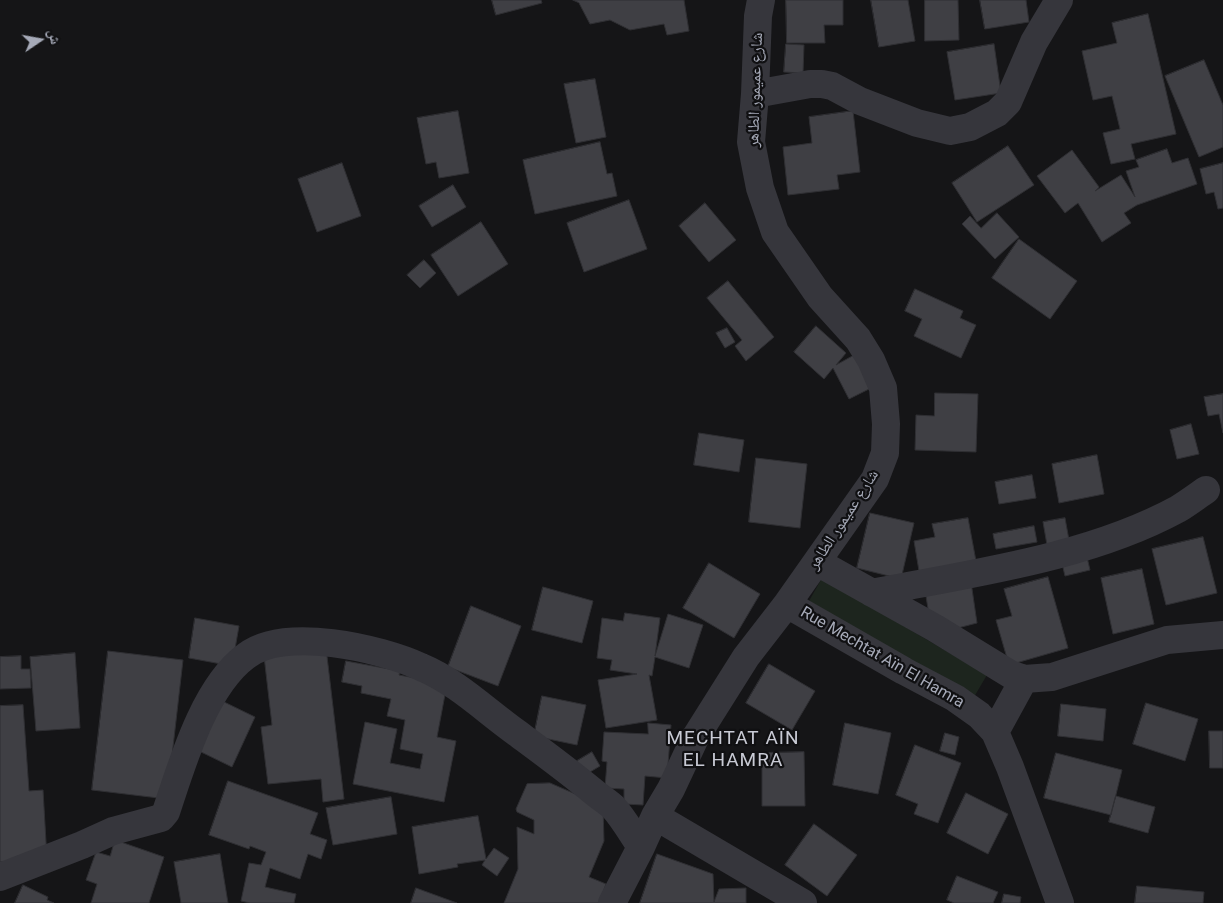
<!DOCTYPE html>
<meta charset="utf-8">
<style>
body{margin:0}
#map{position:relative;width:1223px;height:903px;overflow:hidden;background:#151517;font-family:Roboto,"Noto Naskh Arabic",sans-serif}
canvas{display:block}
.north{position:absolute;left:15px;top:15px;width:50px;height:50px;-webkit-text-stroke:4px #101012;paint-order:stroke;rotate:78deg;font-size:14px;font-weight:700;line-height:20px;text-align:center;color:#a6aab8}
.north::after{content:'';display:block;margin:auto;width:18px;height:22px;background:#a6aab8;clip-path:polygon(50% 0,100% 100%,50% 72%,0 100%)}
</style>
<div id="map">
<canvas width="1223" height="903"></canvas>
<div class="north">ش</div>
</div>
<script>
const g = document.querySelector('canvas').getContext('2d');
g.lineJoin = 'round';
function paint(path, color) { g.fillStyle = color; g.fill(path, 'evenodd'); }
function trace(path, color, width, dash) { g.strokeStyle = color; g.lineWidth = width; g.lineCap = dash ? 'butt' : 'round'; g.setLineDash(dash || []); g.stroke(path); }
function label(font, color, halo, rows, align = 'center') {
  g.font = font + ' Roboto,"Noto Naskh Arabic",sans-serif'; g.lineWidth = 4.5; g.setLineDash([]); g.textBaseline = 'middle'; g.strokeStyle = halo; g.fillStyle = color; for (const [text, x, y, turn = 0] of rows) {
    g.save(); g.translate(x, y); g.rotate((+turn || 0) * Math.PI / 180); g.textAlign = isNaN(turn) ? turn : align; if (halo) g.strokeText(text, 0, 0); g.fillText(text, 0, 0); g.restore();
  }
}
paint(new Path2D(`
 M822 578 987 675 974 697 809 601Z`), '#1d251e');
const building = new Path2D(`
 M492 0H541L542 3 496 15Z
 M573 0H684L689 31 667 35 664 24 630 30 610 20 590 24 579 3Z
 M786 0H843V25H824L825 43H787Z
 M871 0H908L915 41 879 47Z
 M925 0H958L959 40 925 41Z
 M980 0H1026L1029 22 985 29Z
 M1148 14 1176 134 1131 144 1135 159 1111 164 1103 133 1120 129 1112 96 1093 100 1082 51 1117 43 1112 23Z
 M786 44 804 45 803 73 784 72Z
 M994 44 1001 93 955 100 947 52Z
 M1204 60 1223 105V147L1199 157 1165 76Z
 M595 79 606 137 576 143 564 84Z
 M458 111 469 173 439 178 436 162 426 164 417 118Z
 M853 111 860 172 837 175 839 189 788 195 783 147 812 143 809 117Z
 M600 142 607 174 612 173 617 196 535 214 523 160Z
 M1008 146 1034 185 977 222 952 183Z
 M1167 149 1172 163 1188 158 1197 184 1137 205 1124 213 1131 223 1102 242 1078 203 1065 213 1037 176 1072 150 1099 187 1095 191 1121 175 1135 197 1126 171 1139 167 1136 160Z
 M342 163 361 216 317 232 298 179Z
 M1223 163V208L1218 209 1214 192 1206 194 1200 169Z
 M453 185 466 207 432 227 419 206Z
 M629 200 647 249 584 272 567 223Z
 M705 203 736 240 709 262 679 226Z
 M997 213 1019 237 995 259 962 224 970 216 981 228Z
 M481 222 508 264 458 296 431 255Z
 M1019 239 1077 281 1050 319 992 278Z
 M424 260 436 273 420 288 407 275Z
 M728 281 774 337 746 361 735 346 742 340 707 298Z
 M915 289 963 311 960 318 976 325 961 358 914 336 922 319 905 311Z
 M816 326 846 353 836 365 856 354 873 387 849 399 833 368 824 379 794 352Z
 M727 328 735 342 725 348 716 333Z
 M935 393 978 394 976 452 915 450 916 415 934 416Z
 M1223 394V433L1219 414 1208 416 1204 397Z
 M1191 424 1199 454 1177 459 1170 430Z
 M699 433 744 440 739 472 694 465Z
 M1097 455 1104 494 1059 503 1052 464Z
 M756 458 807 464 800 528 749 522Z
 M1032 475 1036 498 999 504 995 482Z
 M870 513 914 523 901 579 857 568Z
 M968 518 976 561 919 571 914 541 935 537 932 524Z
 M1065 518 1069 540 1047 545 1043 522Z
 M1034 526 1037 542 996 549 993 534Z
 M1203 537 1217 593 1166 605 1152 549Z
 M1086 553 1090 570 1065 576 1061 559Z
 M709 563 760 594 734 638 683 608Z
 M1142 569 1154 624 1113 634 1101 578Z
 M1048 577 1068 648 1009 665 996 620 1012 616 1004 589Z
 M971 582 977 623 950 630 929 615 925 590Z
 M543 587 593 601 582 643 532 630Z
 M471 606 521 626 498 686 448 667Z
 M625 613 660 618 655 656 668 614 703 625 689 668 655 657 652 676 649 675 657 720 606 728 598 680 637 674 610 670 612 660 597 658 602 618 623 621Z
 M195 618 239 626 232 666 189 658Z
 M326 648 344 799 323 802 321 779 268 784 261 727 272 725 264 656Z
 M108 651 183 660 167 799 92 790Z
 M75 653 80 728 36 731 30 657Z
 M21 656V669H30L31 688 0 689V657Z
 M346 661 400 671 399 675 447 684 437 737 456 741 444 802 353 784 365 722 397 729 390 763 420 769 423 754 400 749 405 720 387 716 391 699 361 693 362 686 342 682Z
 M769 664 815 691 792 730 746 703Z
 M542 696 586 705 577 745 534 736Z
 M220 700 255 717 232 767 197 750Z
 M1146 703 1198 719 1185 761 1133 744Z
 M1061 704 1106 709 1103 741 1058 736Z
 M23 705 29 791 43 790 47 859 0 862V706Z
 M648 723 671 725 667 778 645 776 643 805 624 804V789L605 788 607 762 602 761 604 732 648 734Z
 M845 723 891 733 878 794 833 785Z
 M1209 731H1223V768H1210Z
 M945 733 959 737 955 755 940 751Z
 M915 745 961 763 938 823 914 814 918 804 896 795Z
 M592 752 600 766 585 775 577 761Z
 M804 752 805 806H762V753Z
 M1056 753 1122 770 1111 815 1044 798Z
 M228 781 318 813 310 834 327 840 321 859 308 854 300 879 270 868 265 887 296 894 294 903H250L241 901 249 863 261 865 266 852 250 846 249 849 209 835Z
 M550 783 603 806 604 841 589 877 606 884 599 903H504L518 869 517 827 534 834V820L517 812 516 809 527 784Z
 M966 793 1008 814 988 854 947 833Z
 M1116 796 1155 807 1148 833 1109 822Z
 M391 797 397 834 333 845 326 808Z
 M478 816 486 859 494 848 509 858 497 876 482 865 485 860 457 864 458 867 419 874 412 827Z
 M814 824 857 855 827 896 785 865Z
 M115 840 164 857 149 903H91L97 884 86 880 96 852 110 856Z
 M220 854 228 903H181L174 862Z
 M657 854 713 874 714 902 719 889 746 888V903H640Z
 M957 876 998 892 993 903H954L947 900Z
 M23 885 48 897 47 900 54 903H15Z
 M1137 886 1204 892 1203 903H1135Z
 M416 888 457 903H411Z
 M1004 894 1021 897 1020 903H1002Z`);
paint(building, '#3f3f44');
trace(building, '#2f2f33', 1);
trace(new Path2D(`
 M755 94 810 84H822L832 86 860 101 917 123 950 131 970 127 997 113 1008 102 1034 42 1059 0
 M817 562 935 628 1010 674 1024 679 1052 677 1167 640 1223 635
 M872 593C972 573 1088 558 1178 509 1188 503 1197 496 1206 490
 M787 604 904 671 955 698 979 715 995 732 1010 767 1060 903
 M995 732 1024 679
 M655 816 803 903
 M0 877 82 845 113 831 161 818 166 812C182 764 204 687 246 656 284 626 380 648 421 667 457 682 486 711 517 733 544 753 570 772 595 793 601 798 608 802 613 807 624 819 632 834 641 847
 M612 903 641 847 655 816 671 789 695 738 746 657 787 604 875 479 885 453 886 424 883 388 871 360 858 339 820 297 775 232 760 188 751 142 755 94 758 16 761 0`), '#36363c', 28);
label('16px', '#a6aab8', '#101012', [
 ["شارع عميمور الطاهر",756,90,-88],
 ["شارع عميمور الطاهر",844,520,-57],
 ["Rue Mechtat Aïn El Hamra",882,658,30]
]);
g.letterSpacing = '1px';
label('19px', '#c8cad4', '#101012', [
 ["MECHTAT AÏN",733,739],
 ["EL HAMRA",733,761]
]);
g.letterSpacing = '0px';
</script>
